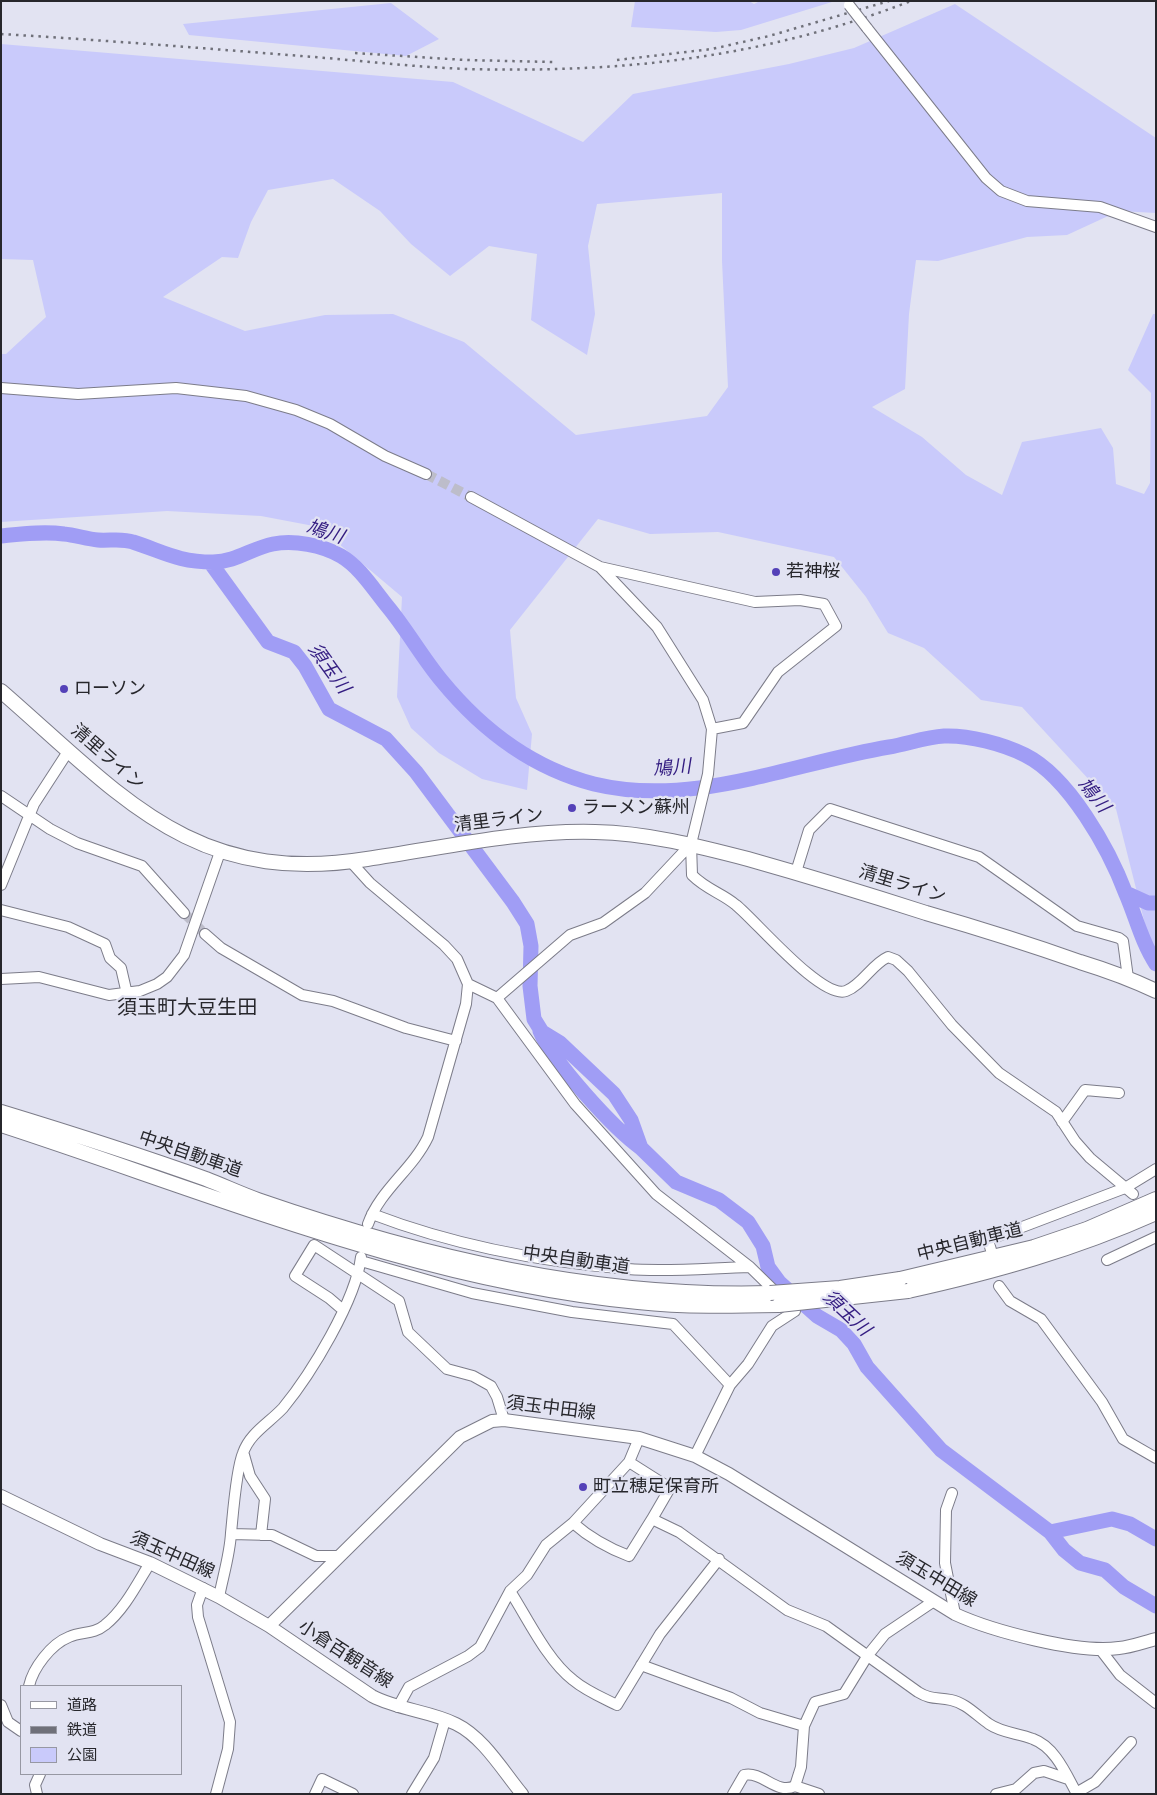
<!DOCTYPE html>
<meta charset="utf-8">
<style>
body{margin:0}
#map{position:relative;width:1157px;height:1795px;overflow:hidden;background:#e2e3f2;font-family:Poppins,"Noto Sans JP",sans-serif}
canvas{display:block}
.frame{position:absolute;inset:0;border:2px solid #27272c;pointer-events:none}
.legend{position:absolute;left:20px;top:1685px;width:162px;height:90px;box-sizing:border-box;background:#e2e3f2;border:1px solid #9798a3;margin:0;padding:6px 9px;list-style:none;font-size:15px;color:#27272c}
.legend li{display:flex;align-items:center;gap:10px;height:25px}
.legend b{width:25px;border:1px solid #9798a3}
</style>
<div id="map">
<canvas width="1157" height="1795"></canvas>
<div class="frame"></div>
<ul class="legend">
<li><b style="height:6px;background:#fff"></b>道路</li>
<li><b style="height:6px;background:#6f7079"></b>鉄道</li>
<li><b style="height:14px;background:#c9cafb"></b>公園</li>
</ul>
</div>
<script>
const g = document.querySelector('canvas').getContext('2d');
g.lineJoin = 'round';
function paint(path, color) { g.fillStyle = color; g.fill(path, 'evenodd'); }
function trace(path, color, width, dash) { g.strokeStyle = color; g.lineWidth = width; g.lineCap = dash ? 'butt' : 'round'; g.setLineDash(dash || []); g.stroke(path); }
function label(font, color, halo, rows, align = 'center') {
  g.font = font + ' Poppins,"Noto Sans JP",sans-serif'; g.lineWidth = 4.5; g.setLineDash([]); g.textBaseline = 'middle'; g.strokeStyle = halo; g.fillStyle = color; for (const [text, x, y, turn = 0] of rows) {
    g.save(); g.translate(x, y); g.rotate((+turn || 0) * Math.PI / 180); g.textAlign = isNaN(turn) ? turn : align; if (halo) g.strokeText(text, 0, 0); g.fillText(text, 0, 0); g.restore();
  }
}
paint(new Path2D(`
 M635 1H749L754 4 760 1 832 2 741 30 716 32 631 27Z
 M391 3 439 39 406 56 189 35 183 24Z
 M955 4 1156 138V213L1119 211 1067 235 1027 237 938 261 916 260 909 314 905 389 872 407 922 437 966 475 1002 495 1022 442 1101 428 1113 448 1116 484 1144 494 1150 483 1151 393 1128 370 1153 314H1156V948L1150 944 1116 809 1022 707 981 700 924 648 888 633 866 597 834 557 718 532 650 534 598 519 510 630 516 698 532 734 527 790 482 779 439 753 411 728 397 697 402 597 319 527 261 516 167 511 1 522V354H6L46 317 33 260 1 259V44L453 82 583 142 633 94 789 64 854 48ZM333 179 380 211 411 244 450 276 489 246 537 254 531 320 587 355 595 314 588 246 597 204 722 193V261L728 387 707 416 576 435 464 342 393 314 325 315 245 331 163 297 222 257 238 258 251 222 268 190Z`), '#c9cafb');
trace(new Path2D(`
 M1 536C21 534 44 531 64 534 75 535 87 539 98 540 109 541 122 538 133 542 164 552 178 562 213 562 236 562 252 548 273 544 294 540 322 545 341 556 360 567 374 590 388 607 407 630 422 657 441 680 481 729 532 768 594 784 693 808 793 763 889 747 907 744 926 737 944 736 969 735 1003 744 1025 755 1069 777 1109 849 1126 894 1136 917 1142 943 1156 964
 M210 562 268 642 294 652 305 666 329 709 386 739 416 772 513 902 527 924 531 946 530 986 534 1019 542 1032 560 1043 614 1094 631 1120 641 1148 676 1182 719 1200 748 1222 763 1246 768 1267 779 1282 817 1316 841 1330 854 1344 867 1367 941 1450 1050 1532 1064 1550 1080 1563 1105 1570 1124 1587 1156 1606
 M1126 893 1148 903H1156
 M540 1031C552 1061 614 1129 641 1148
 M1050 1532 1112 1519 1130 1524 1156 1539`), '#a09df5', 15);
trace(new Path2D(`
 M426 474 471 497
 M184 913 205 934`), '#bdbdca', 10, [10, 5]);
const minor = new Path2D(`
 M867 28 986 178 1001 191 1027 201 1100 207 1156 227
 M1 388 78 394 176 388 246 396 296 410 330 424 385 456 426 474
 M471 497 600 567 755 602 800 600 824 604 836 626 778 672 743 723 712 729
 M600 567 657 627 703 700 712 729 708 774 691 844 692 875C707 890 722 893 736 905 756 921 822 1000 846 991 862 985 872 964 888 957L896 960 908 971 952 1025 999 1073 1056 1112 1075 1141 1090 1158 1133 1194
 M1 796 50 829 77 843 142 866 184 913
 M351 862 370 883 444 945 457 959 468 984 466 1004 428 1137C413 1169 380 1190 368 1224
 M796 872 809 830 830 809 979 857 1077 926 1119 938 1123 941 1128 978
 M1 885 34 804 69 750
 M1 910 68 927 105 944 110 958 121 968 127 994
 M205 934 221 948 302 995 333 1001 406 1028 456 1041
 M1 979 39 977 109 995 140 991 157 984 167 977 184 955 220 852
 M468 984 497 998 575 1104 656 1194 750 1267 795 1311 772 1326 748 1364 730 1385 695 1456
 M497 998 570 935 603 923 645 893 691 844
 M1062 1122 1085 1090 1119 1093
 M372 1214C453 1245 542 1262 628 1269 668 1272 710 1268 750 1267
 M991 1250 988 1240 1125 1188 1156 1169
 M1107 1260 1156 1237
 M361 1261 472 1293 572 1312 673 1324 730 1385
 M999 1286 1010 1301 1041 1319 1102 1402 1123 1439 1156 1458
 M343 1310 329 1298 295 1276 314 1245 399 1301 408 1332 447 1369 473 1376 491 1386 497 1397 504 1420
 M244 1455 250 1476 265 1499 261 1535
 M629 1462 670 1488 652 1519 679 1532 787 1610 826 1626 918 1692C931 1700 937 1697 951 1700 966 1703 977 1716 989 1724 1002 1733 1018 1733 1033 1739 1055 1747 1066 1774 1077 1794
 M952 1493 946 1510 945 1563 955 1614
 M573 1523C590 1538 608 1548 629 1556L652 1519
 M231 1534 272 1535 316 1556H340
 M203 1588 197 1605 198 1617 230 1722 228 1749 216 1794
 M510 1591C528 1619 547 1660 573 1680 586 1691 601 1697 617 1705L660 1634 719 1559
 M219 1597C223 1576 230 1554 231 1533 233 1514 236 1470 243 1453 250 1433 269 1423 283 1408 311 1374 356 1300 361 1257
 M1100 1649 1120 1675 1156 1703
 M641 1665 731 1698 760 1713 804 1726
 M29 1686C33 1668 51 1644 69 1637 81 1631 93 1635 105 1625 124 1610 137 1584 150 1563
 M1 1705 8 1722 21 1731
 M398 1707 409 1687 468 1656 480 1647 510 1591 527 1575 546 1545 573 1523 629 1462 639 1438
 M795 1786 801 1767 804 1726 815 1702 844 1694 868 1655 885 1634 934 1601
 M1076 1793 1095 1782 1131 1742
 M37 1794 35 1785 40 1774
 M315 1794 322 1779 353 1794
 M412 1794 434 1758 445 1720
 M733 1794 744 1775C763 1771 776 1795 795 1786L819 1794
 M996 1794 1016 1789 1034 1773 1044 1771 1068 1779`);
const major = new Path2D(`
 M1 1496 100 1544 150 1563 219 1597 269 1626 372 1696C399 1710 430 1711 456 1724 483 1737 503 1771 522 1794
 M269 1626 460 1437 492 1421 504 1420 639 1438 695 1456 729 1474 955 1614C992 1631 1078 1654 1119 1648 1131 1647 1144 1642 1156 1639`);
const highway = new Path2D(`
 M1 691C121 795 193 887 367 859 443 848 518 830 595 832 647 833 698 846 748 859 808 876 867 894 926 913 978 928 1029 944 1080 962 1106 970 1131 979 1156 991
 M1 1112C70 1133 139 1155 206 1179 224 1186 241 1194 258 1200 423 1257 595 1298 770 1293
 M1 1125C210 1193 418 1281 638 1302 685 1307 733 1306 779 1305
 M900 1279 1034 1247 1087 1229 1156 1199
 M908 1291C994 1272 1076 1249 1156 1213`);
trace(minor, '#7c7c89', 12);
trace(major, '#7c7c89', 14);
trace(highway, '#7c7c89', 16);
trace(minor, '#fff', 10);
trace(major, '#fff', 12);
trace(highway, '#fff', 14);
trace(new Path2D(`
 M1 34C101 40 201 48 301 56 356 60 412 67 467 69 625 73 763 58 911 1
 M355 53 465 60 553 62
 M617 60 712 49 769 36 889 1`), '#6f7079', 2.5, [2.5, 5]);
const minorBridge = new Path2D(`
 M849 5 867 28`);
const highwayBridge = new Path2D(`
 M770 1293 840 1288 900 1279
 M779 1305 908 1291`);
trace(minorBridge, '#7c7c89', 12, []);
trace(highwayBridge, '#7c7c89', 16, []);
trace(minorBridge, '#fff', 10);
trace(highwayBridge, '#fff', 14);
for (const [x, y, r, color] of [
 [776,572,5,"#5441b8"],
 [64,689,5,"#5441b8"],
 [572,808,5,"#5441b8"],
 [583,1487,5,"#5441b8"]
]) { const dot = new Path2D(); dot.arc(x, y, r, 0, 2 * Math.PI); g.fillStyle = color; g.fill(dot); trace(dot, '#e2e3f2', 2); }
label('18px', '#27272c', '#e2e3f2', [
 ["若神桜",786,572],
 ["ローソン",74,689],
 ["ラーメン蘇州",582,808],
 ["町立穂足保育所",593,1487]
], 'left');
label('18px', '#27272c', '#e2e3f2', [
 ["清里ライン",107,758,41],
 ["清里ライン",499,821,-7],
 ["清里ライン",902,885,17],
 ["中央自動車道",190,1155,19],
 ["中央自動車道",970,1243,-14],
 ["中央自動車道",576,1261,8],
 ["須玉中田線",551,1409,7],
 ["須玉中田線",172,1556,24],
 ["須玉中田線",936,1580,31],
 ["小倉百観音線",345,1655,33]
]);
label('italic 19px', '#331c81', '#e2e3f2', [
 ["鳩川",325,533,18],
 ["須玉川",328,669,54],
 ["鳩川",672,769,-5],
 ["鳩川",1093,796,51],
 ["須玉川",846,1314,43]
]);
label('20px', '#27272c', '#e2e3f2', [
 ["須玉町大豆生田",187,1009]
]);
</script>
